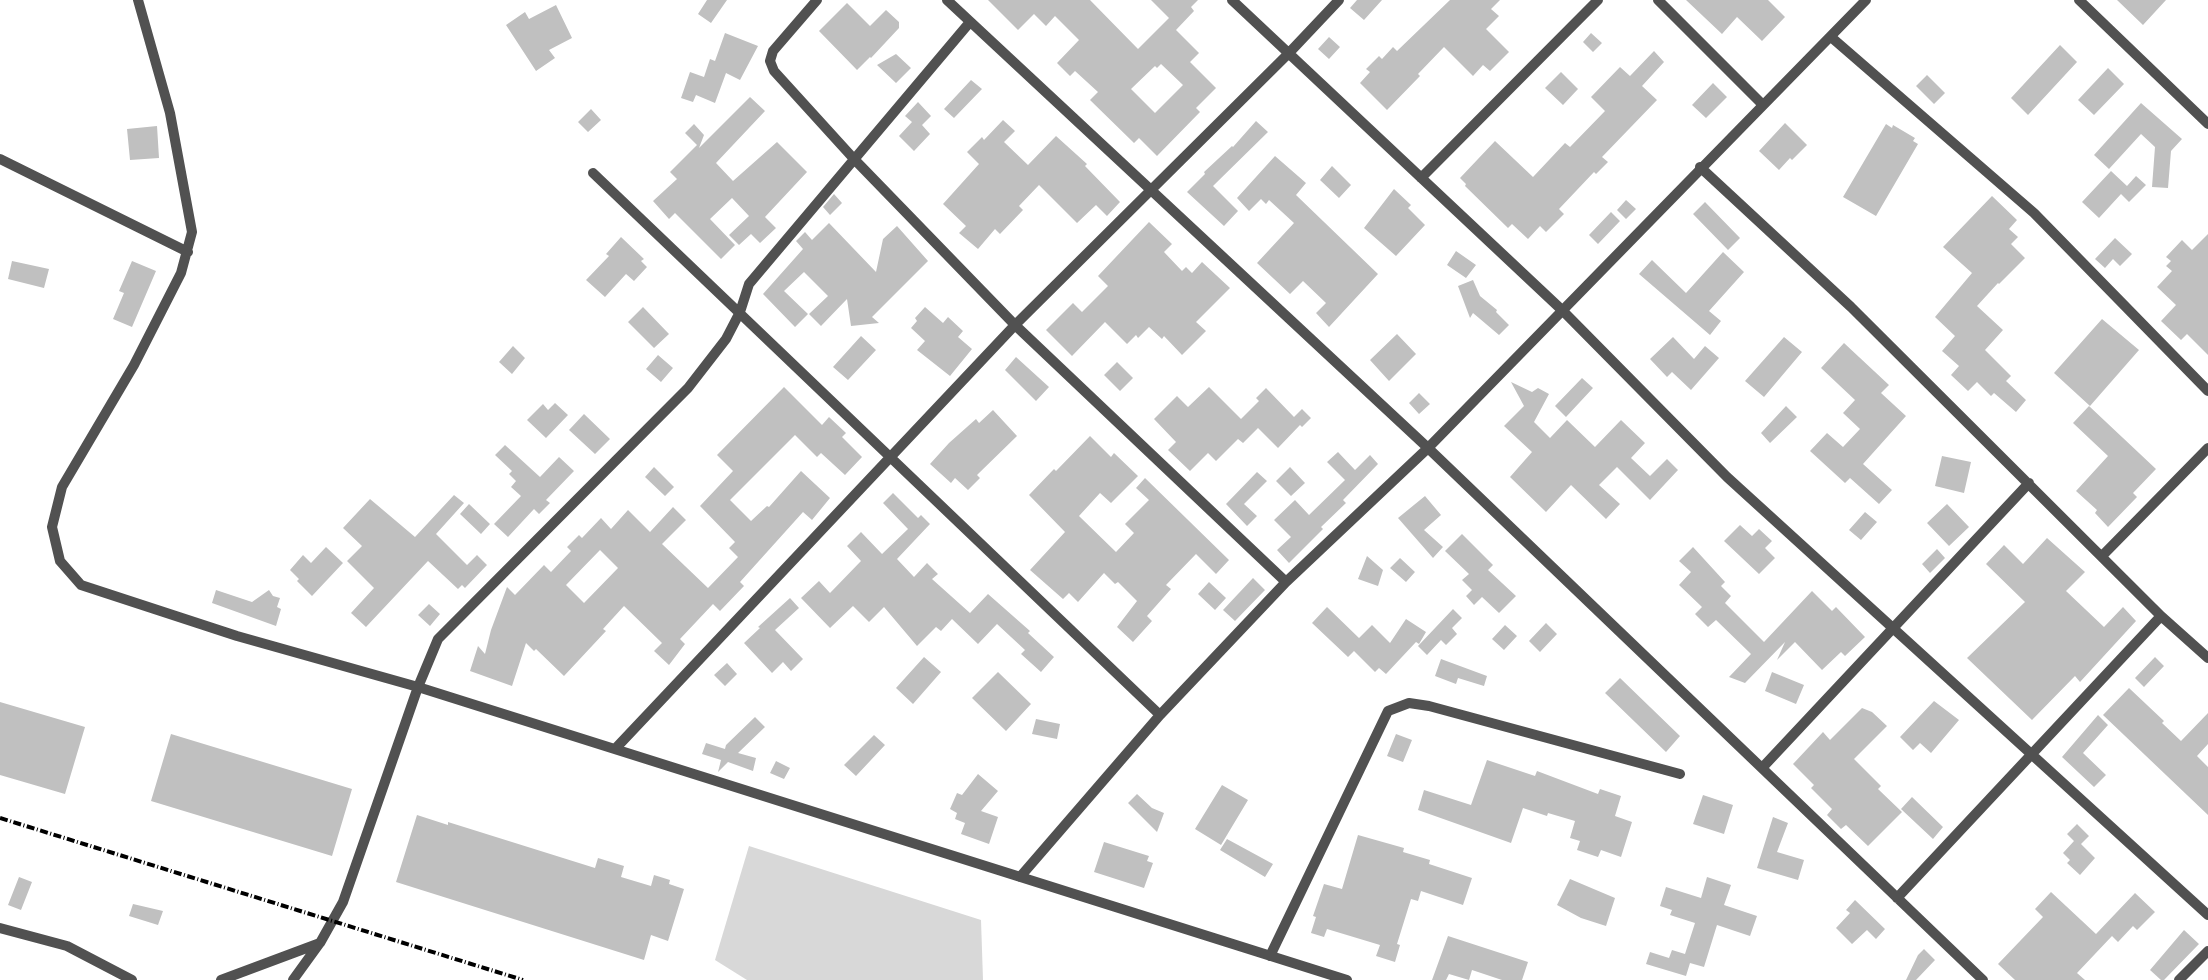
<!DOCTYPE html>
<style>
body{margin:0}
canvas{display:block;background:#fff}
</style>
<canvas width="2208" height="980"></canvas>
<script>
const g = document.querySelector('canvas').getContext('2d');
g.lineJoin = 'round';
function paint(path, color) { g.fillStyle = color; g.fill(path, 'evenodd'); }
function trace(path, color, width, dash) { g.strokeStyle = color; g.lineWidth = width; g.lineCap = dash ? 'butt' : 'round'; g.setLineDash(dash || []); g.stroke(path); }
paint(new Path2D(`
 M749 846 981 920 983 980H747L715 960Z`), '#d8d8d8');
paint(new Path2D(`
 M707 0H727L711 23 698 14Z
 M988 0H1090L1138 49 1169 18 1151 0H1198L1191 7 1194 11 1176 30 1199 53 1190 62 1216 88 1196 108 1200 112 1157 156 1139 138 1134 143 1090 100 1098 92 1075 71 1070 76 1057 63 1079 40 1055 16 1046 26 1034 14 1018 30ZM1161 64 1183 85 1155 113 1131 89 1155 66 1157 68Z
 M1357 0H1382L1364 20 1350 8Z
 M1450 0H1500L1491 9 1499 16 1486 29 1509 52 1490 71 1483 65 1473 76 1444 47 1418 74 1420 76 1387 110 1360 83 1370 72 1366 69 1379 56 1382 59 1393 47 1397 51Z
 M1686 0H1768L1785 17 1762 41 1737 17 1722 34Z
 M2117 0H2166L2143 25Z
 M847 3 870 26 886 10 899 22V28L871 58 870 57 857 70 819 31Z
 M556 5 572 38 549 50 555 58 536 71 506 25 525 12 529 19Z
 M725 33 758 46 740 80 726 73 715 103 696 95 693 102 681 98 690 72 704 77 710 59 715 61Z
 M1591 33 1602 43 1593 52 1583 42Z
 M1329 37 1340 47 1329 59 1318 49Z
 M2060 45 2077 62 2028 115 2011 98Z
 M1654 51 1664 62 1642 86 1657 100 1602 157 1608 162 1596 174 1594 172 1559 209 1564 214 1546 232 1540 226 1528 239 1512 224 1508 228 1465 186 1466 184 1460 178 1495 141 1533 177 1565 143 1570 147 1605 111 1591 97 1620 67 1630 76Z
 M896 54 911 68 896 83 877 65Z
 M2108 68 2124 84 2094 115 2078 100Z
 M1561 72 1578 89 1563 105 1545 88Z
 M1927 75 1945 93 1934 104 1916 86Z
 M971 80 982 89 954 118 944 109Z
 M1713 83 1727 97 1706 118 1692 105Z
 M750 97 765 111 716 163 733 181 777 142 807 172 765 217 776 228 760 243 751 234 739 245 729 235 749 216 732 198 710 219 735 245 721 259 675 213 669 219 653 201 677 179 670 172 697 145 685 133 694 124 704 135 699 148Z
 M918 102 931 116 922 125 930 134 914 151 899 136 912 122 905 116Z
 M2141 103 2182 139 2171 151 2168 188 2152 187 2155 147 2141 134 2109 169 2094 155Z
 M591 109 601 120 588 132 578 122Z
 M1003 120 1015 131 1004 142 1028 165 1056 136 1087 164 1085 166 1120 202 1107 216 1096 205 1077 223 1039 185 1019 206 1023 210 1000 234 995 229 978 249 959 233 966 226 943 204 979 164 967 152 982 137 984 140Z
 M1256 121 1268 132 1213 186 1238 211 1224 226 1187 192 1205 174 1204 172 1232 146 1233 147Z
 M1785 123 1807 145 1792 160 1790 158 1779 170 1759 151Z
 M1886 124 1892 128 1893 125 1915 138 1913 141 1918 144 1876 216 1843 197Z
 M157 126 159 158 130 160 127 129Z
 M1275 156 1306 183 1296 195 1378 274 1329 327 1316 313 1326 303 1303 281 1290 294 1257 263 1294 223 1269 200 1266 204 1261 199 1249 211 1237 198Z
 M1332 166 1351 185 1339 198 1320 180Z
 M2111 171 2127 186 2136 176 2146 185 2129 202 2121 194 2099 218 2082 202Z
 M1394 189 1411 205 1408 208 1425 225 1396 256 1364 228Z
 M834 194 842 203 830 215 823 207Z
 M1992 196 2017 220 2009 229 2018 237 2011 244 2025 258 1999 284 1998 283 1977 306 2003 330 1985 350 2011 376 2006 381 2026 400 2016 412 1994 393 1991 396 1977 382 1968 391 1951 375 1959 366 1942 351 1955 336 1935 317 1972 273 1943 247Z
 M1626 200 1636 209 1626 219 1617 210Z
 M1705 202 1740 238 1728 250 1693 214Z
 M1611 212 1620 221 1598 244 1589 235Z
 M1149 222 1172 244 1164 252 1182 271 1186 267 1192 273 1202 262 1230 288 1196 322 1206 331 1182 355 1164 336 1162 339 1149 327 1138 338 1136 335 1127 344 1105 322 1072 356 1046 330 1073 303 1082 312 1108 286 1098 276Z
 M829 223 876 272 883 239 897 226 928 261 872 317 879 323 851 326 847 299 821 326 809 314 828 296 804 272 784 291 808 314 795 327 763 294 803 249 796 241 805 232 812 240Z
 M2208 234V355L2187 334 2181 340 2161 321 2176 305 2157 287 2172 271 2166 266 2171 261 2166 257 2182 240 2192 250Z
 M621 237 644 259 641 261 647 267 634 281 626 274 605 297 586 280 609 256 606 254Z
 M2115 238 2132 254 2120 266 2113 259 2105 268 2095 259Z
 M1456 251 1476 265 1466 278 1447 265Z
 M1723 252 1744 272 1709 311 1721 321 1710 335 1639 274 1652 260 1686 293Z
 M12 261 49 269 44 288 8 279Z
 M132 261 156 271 132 327 113 319 124 293 119 291Z
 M1473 280 1480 296 1497 310 1496 312 1509 325 1499 335 1473 313 1470 318 1458 286Z
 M643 307 669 334 654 348 628 322Z
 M925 307 943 323 948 317 963 331 958 337 972 349 950 376 917 350 925 341 911 328 917 321 915 318Z
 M2102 319 2139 350 2090 406 2054 373Z
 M1397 334 1416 354 1389 381 1370 360Z
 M861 336 876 350 848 380 833 367Z
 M1673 337 1694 359 1705 346 1719 358 1691 390 1672 372 1667 377 1650 359Z
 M1784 337 1802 352 1764 397 1745 381Z
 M1844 343 1889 385 1881 393 1906 416 1863 464 1892 490 1879 504 1850 478 1845 483 1810 451 1827 433 1843 447 1860 429 1843 413 1855 400 1821 368Z
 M513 346 525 358 512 374 499 362Z
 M658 355 673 368 661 382 646 369Z
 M1016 357 1049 387 1036 401 1005 370Z
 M1117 362 1133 378 1120 391 1104 375Z
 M1582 378 1593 388 1566 417 1555 406Z
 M1511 382 1532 392 1538 388 1549 394 1534 422 1550 438 1567 420 1595 447 1621 420 1645 443 1631 458 1650 476 1667 459 1678 470 1650 500 1617 467 1599 485 1620 504 1606 519 1571 485 1546 512 1510 477 1532 452 1504 426 1524 406Z
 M784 387 822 425 829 417 846 433 842 437 862 457 845 475 821 453 817 457 795 435 730 500 751 521 767 506 769 507 801 471 830 498 812 520 803 512 740 582 744 586 720 611 713 604 680 639 685 644 669 665 654 651 662 643 624 606 603 629 606 631 564 676 536 649 534 651 526 643 512 686 470 671 478 646 485 654 491 630 507 587 515 595 544 565 551 572 571 551 567 547 579 535 582 538 601 518 611 529 628 510 650 532 673 507 686 520 662 544 708 588 738 557 729 548 735 542 700 506 733 471 717 455ZM600 550 618 568 584 603 566 585Z
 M1209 387 1241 419 1259 401 1256 398 1266 388 1294 417 1302 409 1311 418 1302 427 1300 425 1278 448 1258 428 1243 443 1238 439 1216 461 1208 453 1190 471 1168 450 1176 442 1154 419 1177 396 1188 407Z
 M1419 393 1430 404 1419 414 1409 403Z
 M555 403 568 415 546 438 527 420 543 404 548 410Z
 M1786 406 1797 417 1770 443 1761 433Z
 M2089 406 2156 469 2133 493 2137 497 2108 527 2095 513 2097 510 2076 491 2108 456 2073 423Z
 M993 410 1017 436 977 475 980 478 968 490 955 478 951 483 930 464 949 443 976 419 979 423Z
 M584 414 610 439 595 454 569 430Z
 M1090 436 1111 457 1114 453 1138 476 1111 503 1100 493 1079 516 1116 552 1134 533 1125 524 1149 500 1136 488 1145 478 1229 560 1216 574 1196 554 1166 585 1171 589 1147 616 1152 621 1133 642 1117 627 1137 601 1118 582 1115 584 1104 573 1078 602 1069 593 1063 599 1030 570 1065 532 1029 495 1054 469 1056 471Z
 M505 445 540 477 559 457 574 471 546 500 550 503 539 514 534 509 508 537 494 524 521 496 511 487 516 481 509 474 512 471 495 455Z
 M1338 452 1355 470 1370 455 1378 464 1343 500 1346 503 1321 527 1323 529 1289 563 1277 550 1291 537 1274 520 1295 500 1309 515 1345 480 1327 462Z
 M1942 456 1971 462 1964 493 1935 486Z
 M654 467 674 487 665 496 645 477Z
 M1290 467 1305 483 1291 496 1276 481Z
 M1257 472 1267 481 1244 504 1257 516 1247 526 1226 504Z
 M893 493 918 518 921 515 930 524 897 559 914 577 927 563 938 574 932 579 970 613 988 594 1030 631 1028 633 1054 657 1041 672 1021 654 1025 650 997 624 978 644 952 619 941 631 936 627 917 646 884 607 869 622 853 606 830 628 801 598 819 581 830 593 861 561 847 546 861 532 882 554 908 529 883 503Z
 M454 495 464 503 436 534 467 565 477 555 487 565 465 588 462 585 458 589 428 561 366 627 351 613 374 588 347 561 362 546 343 528 370 499 415 537Z
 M1425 496 1441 515 1424 530 1443 547 1433 558 1398 518Z
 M469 504 490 524 481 534 460 514Z
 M1947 504 1969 527 1949 546 1927 523Z
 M1865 512 1877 522 1861 540 1849 530Z
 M1740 525 1752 536 1759 529 1772 541 1765 548 1775 558 1759 574 1724 541Z
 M1462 534 1493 565 1488 570 1516 596 1499 613 1482 597 1474 605 1466 596 1472 590 1462 580 1469 574 1445 551Z
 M2047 538 2085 572 2066 591 2104 627 2123 607 2136 621 2080 682 2075 676 2032 720 1967 658 2025 602 1986 564 2004 545 2023 564Z
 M326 547 343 563 312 596 297 581 299 579 290 570 303 555 311 563Z
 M1693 547 1725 582 1721 586 1731 596 1725 603 1764 642 1812 591 1832 611 1836 607 1865 637 1845 656 1841 652 1822 670 1795 642 1777 660 1785 642 1745 683 1729 677 1751 654 1716 620 1708 627 1695 614 1702 607 1679 585 1691 572 1679 561Z
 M1937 549 1945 558 1930 573 1922 564Z
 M1367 556 1383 570 1378 586 1358 579Z
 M1400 558 1415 572 1406 582 1390 568Z
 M1253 578 1265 590 1235 621 1223 610Z
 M1209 582 1226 598 1215 610 1198 594Z
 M216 590 252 602 269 590 273 596 280 598 277 607 281 609 276 626 212 603Z
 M790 598 799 608 775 630 803 659 791 671 783 662 772 673 744 643 760 628 758 627Z
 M429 604 440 614 430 626 418 615Z
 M1327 607 1359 638 1372 625 1390 643 1406 619 1426 632 1419 644 1416 642 1386 674 1379 668 1375 672 1354 651 1348 657 1312 623Z
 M1453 609 1462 618 1452 628 1457 634 1446 645 1441 640 1427 655 1418 646Z
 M1546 623 1557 634 1540 652 1529 641Z
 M1505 625 1517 636 1504 650 1492 639Z
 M924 657 941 672 913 704 896 688Z
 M2155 657 2164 666 2144 687 2135 678Z
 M1441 659 1487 676 1484 686 1458 678 1456 684 1435 676Z
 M727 663 737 674 725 686 714 675Z
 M998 672 1031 704 1006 731 972 698Z
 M1772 672 1804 685 1796 704 1765 691Z
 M1620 678 1680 736 1666 752 1605 693Z
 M2129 688 2164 721 2162 723 2181 741 2208 713V744L2197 756 2208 767V815L2103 715Z
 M1934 701 1959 720 1931 753 1920 743 1913 750 1900 737Z
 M0 702 85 727 65 794 0 775Z
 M1862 708 1872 712 1887 726 1854 759 1881 786 1878 789 1902 812 1868 846 1846 825 1841 829 1827 815 1832 809 1811 788 1814 785 1793 764 1823 732 1830 740Z
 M2098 715 2108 725 2083 753 2106 775 2094 787 2062 757Z
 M755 717 765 727 738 753 756 758 753 771 728 762 718 772 721 760 702 754 706 743 725 749 726 745Z
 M1036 719 1060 724 1057 739 1032 734Z
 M171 734 352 789 332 856 151 801Z
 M1396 734 1412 740 1403 762 1387 756Z
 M874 735 885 745 856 776 844 765Z
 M1487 760 1535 776 1537 771 1598 794 1600 789 1621 796 1615 816 1632 822 1621 857 1601 850 1598 857 1577 850 1580 841 1570 838 1575 821 1548 813 1547 816 1523 808 1511 843 1418 810 1424 790 1471 805Z
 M776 761 790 768 784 779 770 773Z
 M978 774 998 791 981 811 998 817 989 844 961 834 965 823 955 819 957 813 950 809 957 793 962 795Z
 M1222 785 1248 800 1221 845 1195 829Z
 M1137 794 1152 808 1164 813 1157 832 1128 803Z
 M1703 795 1733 805 1724 834 1693 824Z
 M1912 797 1943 827 1933 839 1901 809Z
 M417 815 448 825V822L595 868 598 858 624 866 621 877 651 886 654 875 670 880 669 884 684 889 668 941 651 935 644 960 396 882Z
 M1773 817 1788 823 1777 852 1804 860 1798 880 1757 868Z
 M2077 824 2089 836 2081 844 2095 858 2080 875 2067 863 2070 860 2063 853 2074 841 2067 834Z
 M1358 835 1404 848 1403 852 1430 860 1429 864 1472 878 1463 905 1421 891 1418 901 1411 899 1397 944 1400 945 1395 962 1376 956 1380 945 1327 929 1324 937 1311 933 1316 917 1313 916 1324 884 1342 889Z
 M1227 839 1273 864 1265 877 1220 850Z
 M1104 842 1149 856 1147 861 1153 863 1144 888 1094 872Z
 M19 877 32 882 21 910 8 905Z
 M1707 877 1731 885 1724 905 1757 916 1750 936 1717 925 1704 967 1690 963 1686 976 1646 964 1650 952 1669 958 1672 950 1685 954 1695 923 1670 915 1672 910 1660 906 1666 887 1701 898Z
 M1570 879 1615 898 1606 926 1581 918 1557 905Z
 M2051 892 2096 934 2135 893 2155 912 2137 930 2133 926 2118 942 2112 936 2077 973 2085 980H2015L1998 964 2043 917 2035 909Z
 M1855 900 1885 929 1876 939 1867 930 1852 944 1836 928 1850 913 1846 910Z
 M133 904 163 911 158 925 129 916Z
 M2184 930 2199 944 2164 980H2161L2150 970Z
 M1448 936 1528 962 1522 980H1502L1472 970 1469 980 1449 974 1446 980H1432Z
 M1924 949 1935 960 1916 980H1906L1918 955Z`), '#c0c0c0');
trace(new Path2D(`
 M138 0 170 113 192 232 181 273 134 365 62 487 52 527 60 561 81 585 237 636 418 687 1347 980
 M817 0 773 51 770 61 774 71 854 159 1015 325 1286 582
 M947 0 1428 448 1983 980
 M1232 0 1563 311 1727 477 2208 915
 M1658 0 1763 105
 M2079 0 2208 124
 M1831 37 2034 213 2208 391
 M0 159 188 252
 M1700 167 1851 307 2161 616 2208 658
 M593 173 1160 715
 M1421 178 1598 0
 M2102 556 2208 448
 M615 749 1015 325 1288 54 1339 0
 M1762 768 2029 483
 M1020 877 1160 715 1286 582 1428 448 1866 0
 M1897 898 2161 616
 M0 928 67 946 132 980
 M1270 956 1388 711 1409 703 1429 706 1680 774
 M221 980 320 943 343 902 418 687 438 639 688 388 726 339 740 312 749 284 970 22
 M293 980 319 944
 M2179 980 2208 951`), '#515151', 10);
trace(new Path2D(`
 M0 818 523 980`), '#000', 4, [8, 2.5, 1, 2.5]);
</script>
